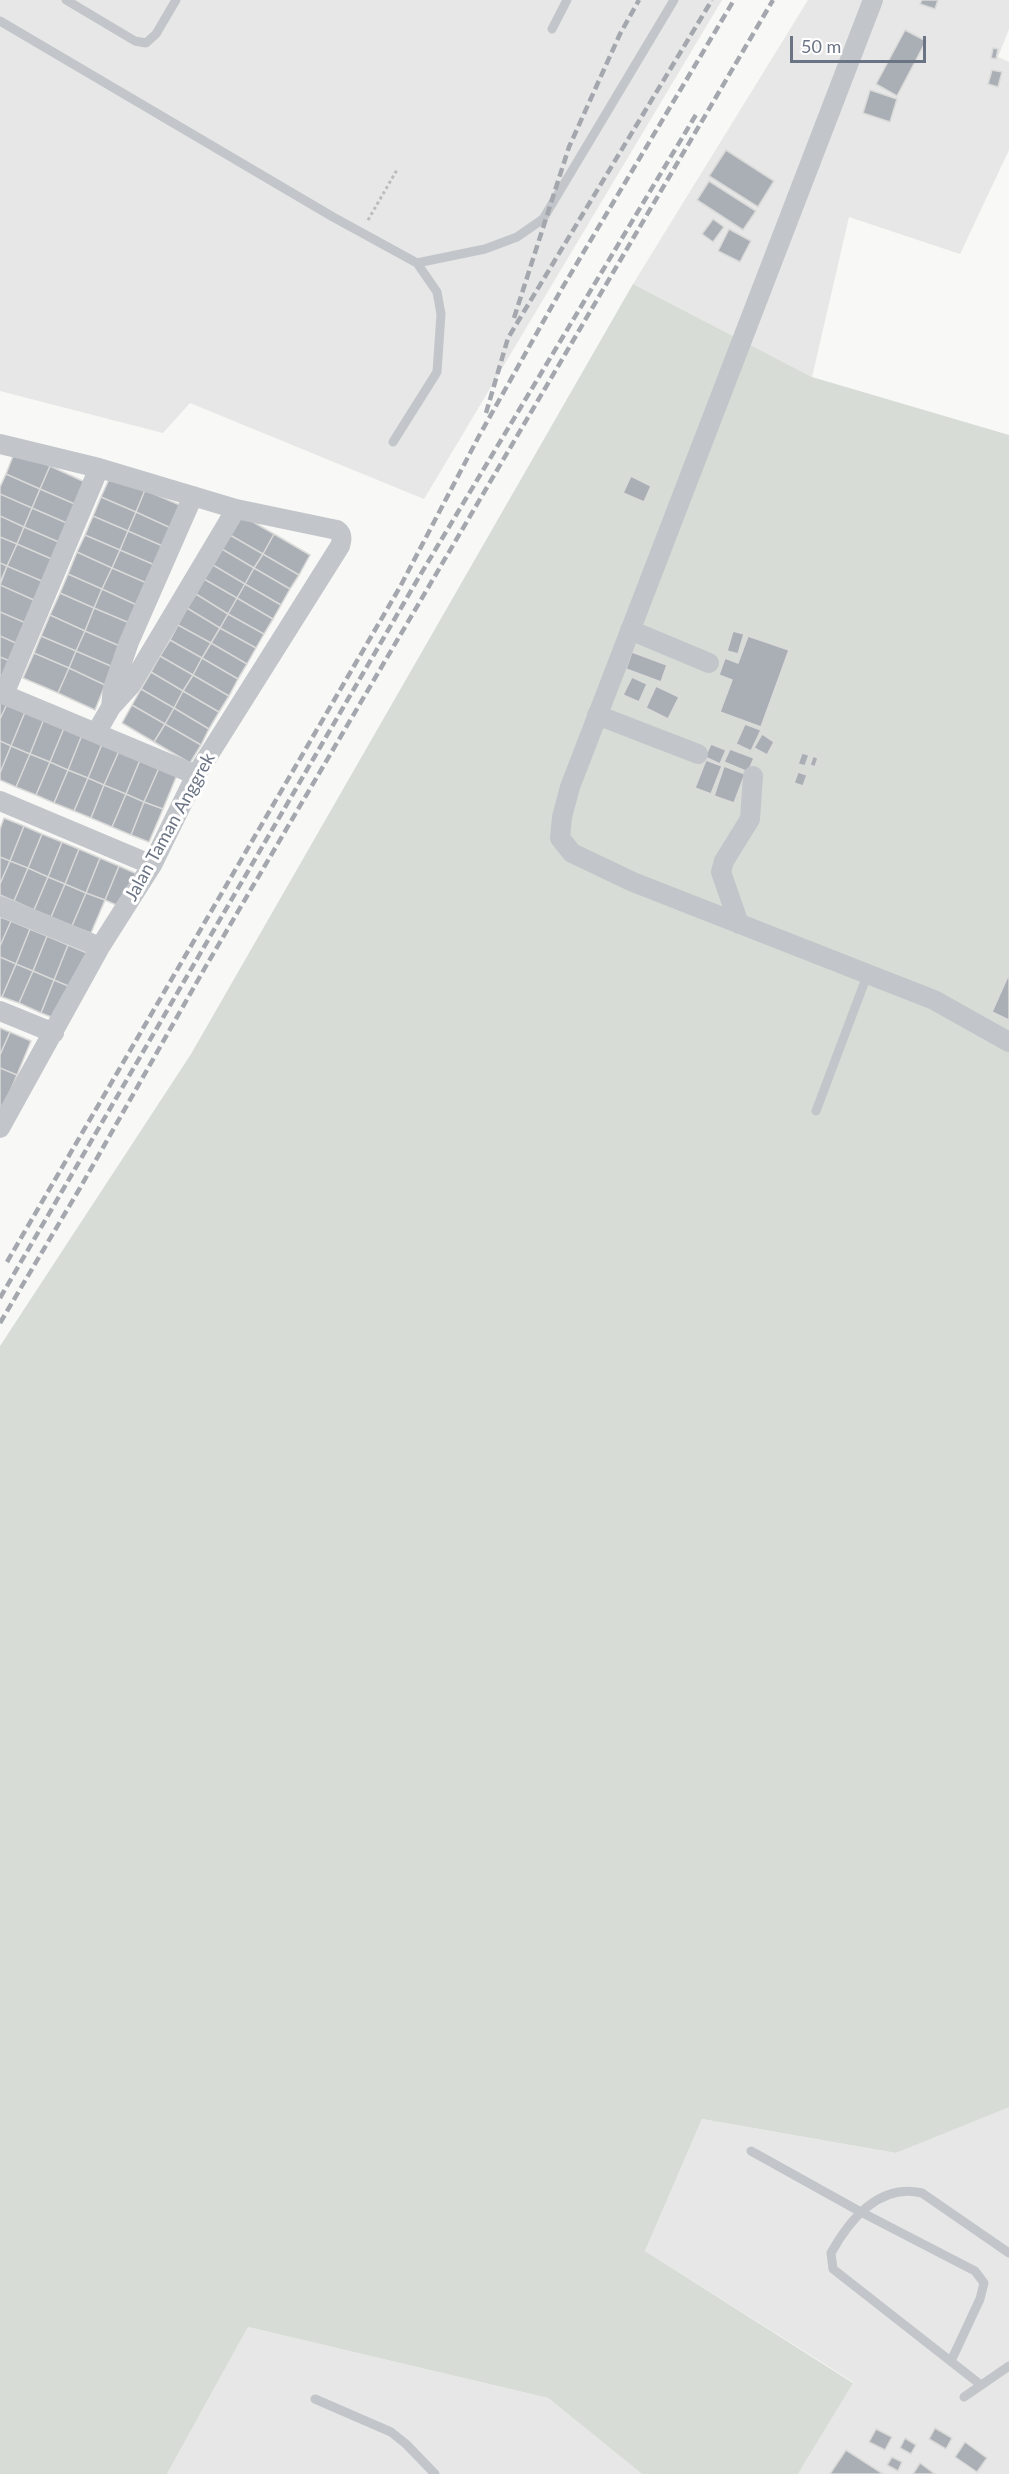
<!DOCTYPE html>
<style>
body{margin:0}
#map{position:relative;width:1009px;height:2474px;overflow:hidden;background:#f8f8f6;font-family:Lato,sans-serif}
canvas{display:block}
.scale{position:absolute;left:790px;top:36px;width:136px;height:27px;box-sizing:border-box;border:3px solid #6b7484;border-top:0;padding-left:8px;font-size:18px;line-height:21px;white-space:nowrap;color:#6b7484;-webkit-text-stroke:4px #fff;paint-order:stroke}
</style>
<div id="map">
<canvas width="1009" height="2474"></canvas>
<div class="scale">50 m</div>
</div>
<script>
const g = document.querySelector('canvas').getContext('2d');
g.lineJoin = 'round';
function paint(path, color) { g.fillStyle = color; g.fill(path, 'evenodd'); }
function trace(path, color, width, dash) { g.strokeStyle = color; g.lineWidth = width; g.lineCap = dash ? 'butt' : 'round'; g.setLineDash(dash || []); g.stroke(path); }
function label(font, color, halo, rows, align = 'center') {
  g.font = font + ' Lato,sans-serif'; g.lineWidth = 6; g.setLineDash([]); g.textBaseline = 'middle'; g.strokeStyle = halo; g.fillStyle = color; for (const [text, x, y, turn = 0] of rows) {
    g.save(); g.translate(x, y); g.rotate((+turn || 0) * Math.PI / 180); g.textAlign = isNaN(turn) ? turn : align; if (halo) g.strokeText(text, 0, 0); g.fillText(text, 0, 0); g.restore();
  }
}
paint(new Path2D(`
 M0 0H722L424 499 190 403 163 433 0 391Z
 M808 0H1009V29L998 57 1009 62V150L960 254 849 217 812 377 633 284Z
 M1006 2107H1009V2474H798L853 2382 645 2251 702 2119 896 2153Z
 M248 2327 548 2398 642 2474H167Z`), '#e6e7e6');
paint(new Path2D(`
 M633 284 812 377 1009 435V2107L896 2153 702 2119 645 2251 853 2383 798 2474H642L548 2398 248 2327 167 2474H0V1346L191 1054Z`), '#d7ddd6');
const building = new Path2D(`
 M922 0H938L935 9 920 4Z
 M905 30 926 41 897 96 876 84Z
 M993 48 998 49 996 59 991 58Z
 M992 70 1002 72 998 87 988 84Z
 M870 90 897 99 890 122 863 113Z
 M726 150 774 181 758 207 709 176Z
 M709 181 756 211 743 230 697 200Z
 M713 219 724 227 713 242 702 234Z
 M729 229 751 241 740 262 718 251Z
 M15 451 50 466 40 489 6 474Z
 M50 466 87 483 77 505 40 489Z
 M6 474 40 489 32 508 0 494V487Z
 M111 475 145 490 136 512 101 497Z
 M631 476 651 486 644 502 623 493Z
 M40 489 77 505 69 524 32 508Z
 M145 490 182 506 173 529 136 512Z
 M0 494 32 508 24 527 0 516Z
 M101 497 136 512 128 531 93 516Z
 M32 508 69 524 61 543 24 527Z
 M136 512 173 529 165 547 128 531Z
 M241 515 274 534 263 554 230 535Z
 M0 516 24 527 17 544 0 537Z
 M93 516 128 531 120 550 85 535Z
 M24 527 61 543 54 560 17 544Z
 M128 531 165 547 157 566 120 550Z
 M274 534 310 555 299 575 263 554Z
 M85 535 120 550 112 568 77 552Z
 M230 535 263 554 254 568 222 549Z
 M0 537 17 544 7 566 0 563Z
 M17 544 54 560 44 582 7 566Z
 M222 549 254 568 245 584 213 565Z
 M120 550 157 566 149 584 112 568Z
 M77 552 112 568 102 589 68 574Z
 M263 554 299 575 290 589 254 568Z
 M0 563 7 566 0 583Z
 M213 565 245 584 237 598 204 579Z
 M7 566 44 582 36 601 0 585Z
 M112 568 149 584 139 606 102 589Z
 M254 568 290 589 281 605 245 584Z
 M68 574 102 589 94 608 60 593Z
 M204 579 237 598 228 614 196 594Z
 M245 584 281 605 273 619 237 598Z
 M0 585 36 601 26 623 0 612Z
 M102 589 139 606 132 624 94 608Z
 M60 593 94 608 85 631 50 615Z
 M196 594 228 614 220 628 187 608Z
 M237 598 273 619 264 634 228 614Z
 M94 608 132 624 122 647 85 631Z
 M187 608 220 628 211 643 178 625Z
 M0 612 26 623 18 644 0 636Z
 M228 614 264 634 256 648 220 628Z
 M50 615 85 631 76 651 41 636Z
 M178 625 211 643 202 658 170 640Z
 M220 628 256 648 247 664 211 643Z
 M85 631 122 647 113 667 76 651Z
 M733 631 744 634 738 654 727 651Z
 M0 636 18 644 10 661 0 657Z
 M41 636 76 651 69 668 34 653Z
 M748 636 789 650 761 727 720 712 732 680 719 675 725 658 738 663Z
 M170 640 202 658 193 675 160 656Z
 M211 643 247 664 238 679 202 658Z
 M76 651 113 667 105 685 69 668Z
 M632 652 667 665 661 682 626 669Z
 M34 653 69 668 58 693 23 678Z
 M160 656 193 675 183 691 151 672Z
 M0 657 10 661 0 684Z
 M202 658 238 679 229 696 193 675Z
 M69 668 105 685 95 710 58 693Z
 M151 672 183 691 174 708 141 689Z
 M193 675 229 696 219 712 183 691Z
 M632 677 647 684 639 702 623 695Z
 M656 686 679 697 668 719 646 708Z
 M141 689 174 708 165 724 132 705Z
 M183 691 219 712 209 729 174 708Z
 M0 701 7 704 0 719Z
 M7 704 25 712 11 746 0 741V719Z
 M132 705 165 724 154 742 122 723Z
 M174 708 209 729 201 745 165 724Z
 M25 712 44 719 30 754 11 746Z
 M44 719 64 728 50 762 30 754Z
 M165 724 201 745 190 763 154 742Z
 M745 724 761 730 751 751 736 744Z
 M64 728 82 735 68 770 50 762Z
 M762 734 774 742 767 755 754 748Z
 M82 735 102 744 88 778 68 770Z
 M0 741 11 746 0 773Z
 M102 744 119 751 104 785 88 778Z
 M711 744 726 750 720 764 705 757Z
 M11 746 30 754 16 787 0 780V773Z
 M730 749 754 758 748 772 724 762Z
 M119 751 140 760 126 794 104 785Z
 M802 753 809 755 805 766 798 764Z
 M30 754 50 762 36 795 16 787Z
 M813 756 818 758 815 767 810 765Z
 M140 760 159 768 144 802 126 794Z
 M706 760 722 766 711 794 695 788Z
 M50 762 68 770 54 803 36 795Z
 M724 766 745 774 734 803 714 796Z
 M159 768 177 775 163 809 144 802Z
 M68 770 88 778 74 811 54 803Z
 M798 772 807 775 803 786 794 783Z
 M88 778 104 785 91 818 74 811Z
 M104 785 126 794 112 827 91 818Z
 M126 794 144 802 131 835 112 827Z
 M144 802 163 809 149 842 131 835Z
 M4 818 24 826 10 861 0 857V829Z
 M24 826 42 834 28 868 10 861Z
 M42 834 62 842 48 877 28 868Z
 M62 842 79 849 65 884 48 877Z
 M79 849 100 858 86 893 65 884Z
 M0 857 10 861 0 884Z
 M100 858 119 866 105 900 86 893Z
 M10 861 28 868 14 901 0 895V884Z
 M119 866 137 874 123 908 105 900Z
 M28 868 48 877 34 910 14 901Z
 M48 877 65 884 51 917 34 910Z
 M65 884 86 893 72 926 51 917Z
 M86 893 105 900 91 933 72 926Z
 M0 917 11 921 0 946Z
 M11 921 30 929 16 964 0 957V946Z
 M30 929 47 936 33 971 16 964Z
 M47 936 68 945 54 980 33 971Z
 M68 945 87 953 73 988 54 980Z
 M0 957 16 964 2 997 0 996Z
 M16 964 33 971 19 1003 2 997Z
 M33 971 54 980 41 1013 19 1003Z
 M1009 974V1020L992 1012Z
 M54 980 73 988 59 1020 41 1013Z
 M0 1028 10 1032 0 1055Z
 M10 1032 31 1041 17 1075 0 1068V1055Z
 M0 1068 17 1075 3 1108 0 1107Z
 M935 2428 952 2438 946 2449 929 2439Z
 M876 2429 892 2437 885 2450 869 2442Z
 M905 2438 916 2445 911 2454 900 2448Z
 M965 2442 987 2458 977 2472 955 2457Z
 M846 2450 883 2474H830Z
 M892 2457 902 2462 898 2471 887 2465Z
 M920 2463 935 2474H913Z`);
paint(building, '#aaafb6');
trace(building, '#dadad9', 1.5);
trace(new Path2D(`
 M368 220 398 168`), '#babcbf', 3, [3, 3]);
trace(new Path2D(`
 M66 0 135 41 146 43 156 34 176 0
 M0 21 333 217 417 263 437 292 441 314 437 372 393 442
 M552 29 567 0
 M417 263 485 249 517 237 543 219 674 0
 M816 1111 868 973
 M751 2151 859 2211 975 2271 984 2283 980 2299 951 2361
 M981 2385 833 2269 831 2253C850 2219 879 2183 922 2193L1009 2253
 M964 2397 1009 2366
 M315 2399 391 2432 406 2444 435 2474`), '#c2c5c9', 9);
trace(new Path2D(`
 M873 0 570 787 562 817 560 838 572 853 633 882 934 1000 1009 1042
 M0 444 99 468 236 509 337 530C343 534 342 540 340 546L196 775 152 865 100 947 0 1128
 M630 630 709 663
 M0 693 196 775
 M4 694 99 468
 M111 707 113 688 129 642 193 496
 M597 715 698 754
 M96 733 111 707 131 685 236 509
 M0 801 152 865
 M0 906 100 947
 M739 924 721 872 724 861 750 819 753 776
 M0 1011 54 1033`), '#c2c5c9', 20);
trace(new Path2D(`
 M514 318 569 147 620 34 639 0
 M486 413 508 338 712 0
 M7 1262 400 587 479 436 561 290 734 0
 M0 1298 419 577 697 113
 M0 1323 80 1188 206 966 773 0`), '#a4a8ae', 4.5, [9, 4.5]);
label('18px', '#6b7484', '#fff', [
 ["Jalan Taman Anggrek",170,827,-61]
]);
</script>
